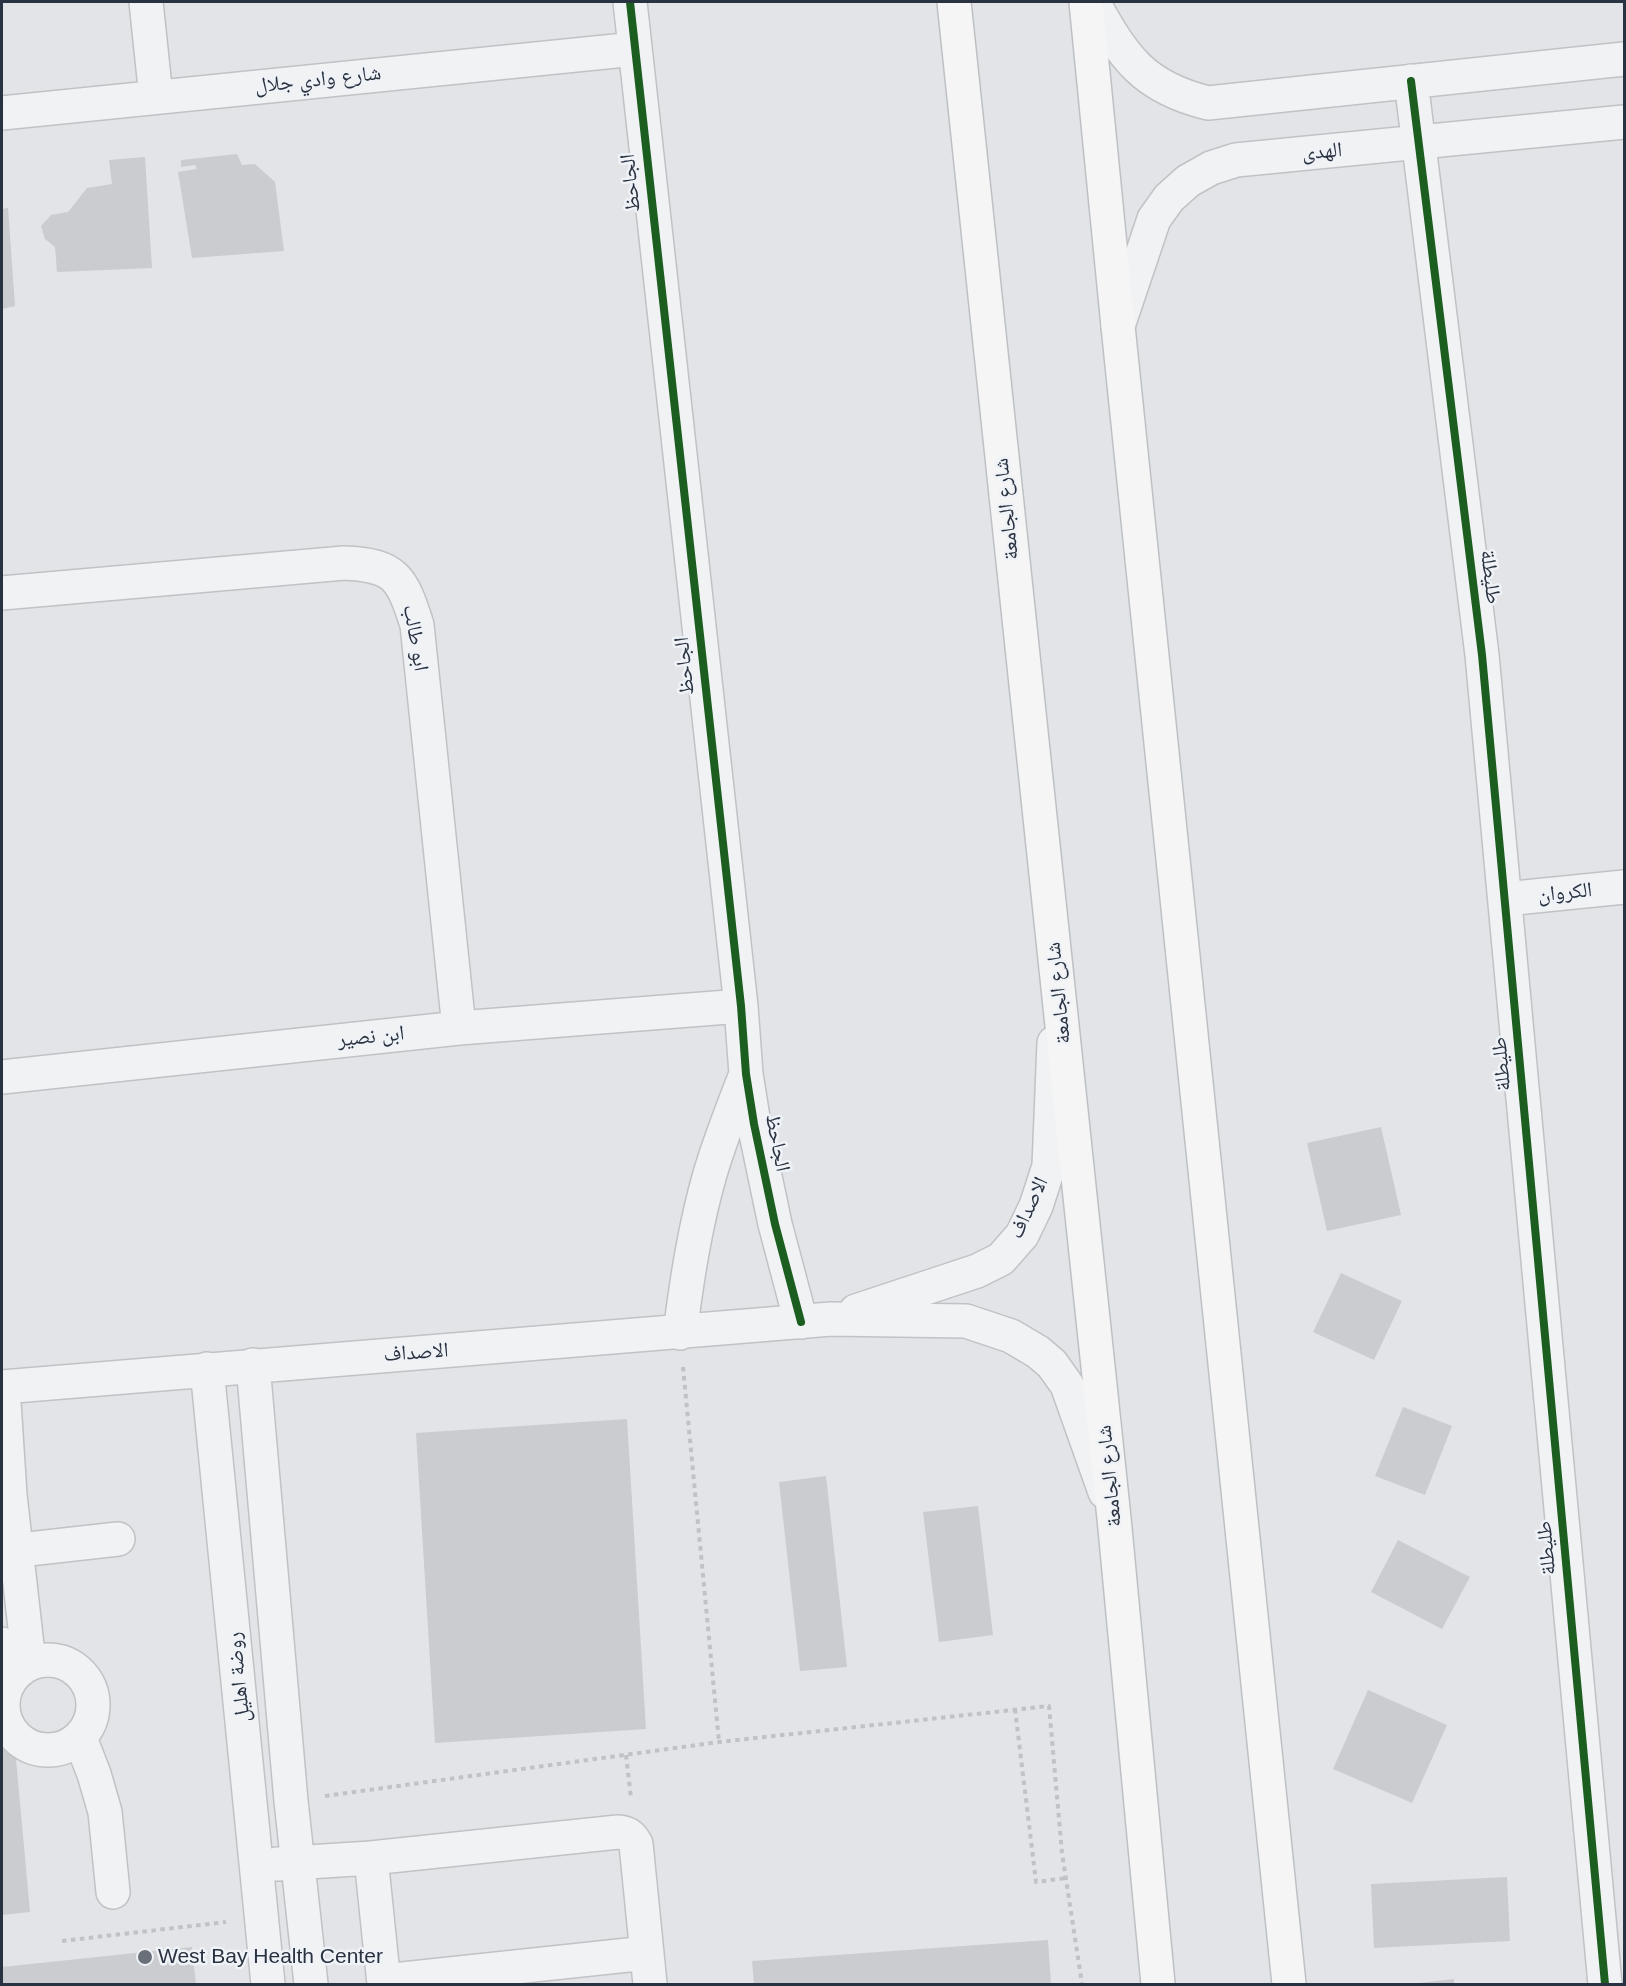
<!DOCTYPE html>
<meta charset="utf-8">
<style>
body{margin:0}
#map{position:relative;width:1626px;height:1986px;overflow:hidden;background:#e2e4e7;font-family:Helvetica,sans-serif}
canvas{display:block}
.frame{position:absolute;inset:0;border:3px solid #293240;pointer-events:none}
</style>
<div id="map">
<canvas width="1626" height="1986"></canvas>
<div class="frame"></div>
</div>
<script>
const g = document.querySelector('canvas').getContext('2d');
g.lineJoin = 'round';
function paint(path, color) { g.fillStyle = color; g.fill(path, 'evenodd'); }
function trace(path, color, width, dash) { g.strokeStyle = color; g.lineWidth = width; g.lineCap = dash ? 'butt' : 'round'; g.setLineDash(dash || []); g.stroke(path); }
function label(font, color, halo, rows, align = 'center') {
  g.font = font + ' Helvetica,"Noto Naskh Arabic",sans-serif'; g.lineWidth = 5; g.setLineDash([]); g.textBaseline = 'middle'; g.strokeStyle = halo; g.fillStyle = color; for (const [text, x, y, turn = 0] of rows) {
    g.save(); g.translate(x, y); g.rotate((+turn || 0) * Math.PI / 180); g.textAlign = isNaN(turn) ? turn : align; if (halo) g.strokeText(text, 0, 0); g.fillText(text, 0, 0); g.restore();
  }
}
paint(new Path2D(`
 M237 154 242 165 255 164 275 182 284 251 192 258 178 172 196 169V165L181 167V160Z
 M145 157 152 268 57 272 55 247 45 239 41 226 51 215 68 212 87 188 112 184 109 160Z
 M8 208 15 306 2 309V209Z
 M1381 1127 1401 1215 1327 1231 1307 1143Z
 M1341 1273 1402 1301 1374 1360 1313 1332Z
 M1403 1407 1452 1426 1425 1495 1375 1476Z
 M627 1419 646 1729 435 1743 416 1433Z
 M826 1476 847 1667 800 1671 779 1482Z
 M978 1506 993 1635 939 1642 923 1512Z
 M1398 1540 1470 1577 1442 1629 1371 1592Z
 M1368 1690 1447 1725 1412 1803 1333 1769Z
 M15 1748 30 1912 2 1915V1750Z
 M1507 1877 1510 1941 1374 1948 1371 1884Z
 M1048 1940 1051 1984H754L752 1961Z
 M192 1947 196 1984H2V1967Z
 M1454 1979V1984H1420V1983Z`), '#cacccf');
const minor = new Path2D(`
 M146 2 156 97
 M630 2 741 1006 746 1074 754 1124 775 1224 801 1322
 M1093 2C1124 58 1143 87 1208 103L1624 59
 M1411 81 1482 655 1605 1984
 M2 113 635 49
 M1118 326 1154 219 1169 198 1188 181 1211 168 1236 160 1624 122
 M2 593 344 563C396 565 402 578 417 625L459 1028
 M1505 899 1624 887
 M2 1077 459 1028 741 1006
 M856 1311 977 1271 1001 1259 1022 1235 1036 1206 1049 1166 1054 1043
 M680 1333C687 1279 695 1226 710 1174 720 1140 733 1107 746 1074
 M253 1365 291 1801 311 1984
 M207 1369 268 1984
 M2 1387 831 1319 966 1321 1011 1336 1038 1352 1052 1364 1067 1385 1105 1492
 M3 1387 10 1495 29 1663
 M2 1552 118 1539
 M2 1644 7 1685
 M3 1705a45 45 0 1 1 90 0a45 45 0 1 1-90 0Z
 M80 1738 94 1774 105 1812 113 1892
 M277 1864 371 1858
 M384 1981 647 1953
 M384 1984 371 1858 618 1832C627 1833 631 1835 636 1844L650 1984`);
const major = new Path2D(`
 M954 2 1114 1518 1158 1984
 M1086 2 1118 326 1289 1984`);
trace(minor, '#c0c2c5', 36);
trace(major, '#bec1c4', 36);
trace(new Path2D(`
 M683 1367 719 1742
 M1015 1709 1036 1882 1066 1878
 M626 1755 631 1798
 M325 1796 719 1742 1049 1706 1062 1853 1082 1984
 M62 1941 226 1922`), '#c0c2c6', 4, [4.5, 4.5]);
trace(minor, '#f1f2f3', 33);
trace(major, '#f5f5f6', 33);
trace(new Path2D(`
 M630 2 741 1006 746 1074 754 1124 775 1224 801 1322
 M1411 81 1482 655 1605 1984`), '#1b5e20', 8);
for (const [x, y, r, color] of [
 [145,1957,8,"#6a707a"]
]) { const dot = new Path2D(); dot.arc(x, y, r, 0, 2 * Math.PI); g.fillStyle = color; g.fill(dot); trace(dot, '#eff2f6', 2); }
label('21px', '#293240', '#eff2f6', [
 ["شارع وادي جلال",318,80,-6],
 ["الهدى",1322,152,-5],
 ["الجاحظ",631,183,-96],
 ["شارع الجامعة",1007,509,-96],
 ["طليطلة",1490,577,83],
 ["ابو طالب",415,638,80],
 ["الجاحظ",685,666,-96],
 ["الكروان",1565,893,-6],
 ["شارع الجامعة",1059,993,-96],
 ["ابن نصير",371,1037,-6],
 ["طليطلة",1502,1064,-95],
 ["الجاحظ",777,1143,79],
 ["الاصداف",1029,1208,-65],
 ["الاصداف",416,1353,-4],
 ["شارع الجامعة",1110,1476,-96],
 ["طليطلة",1547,1548,-95],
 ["روضة اهليل",239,1677,-96]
]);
label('21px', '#293240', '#eff2f6', [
 ["West Bay Health Center",158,1957]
], 'left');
</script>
